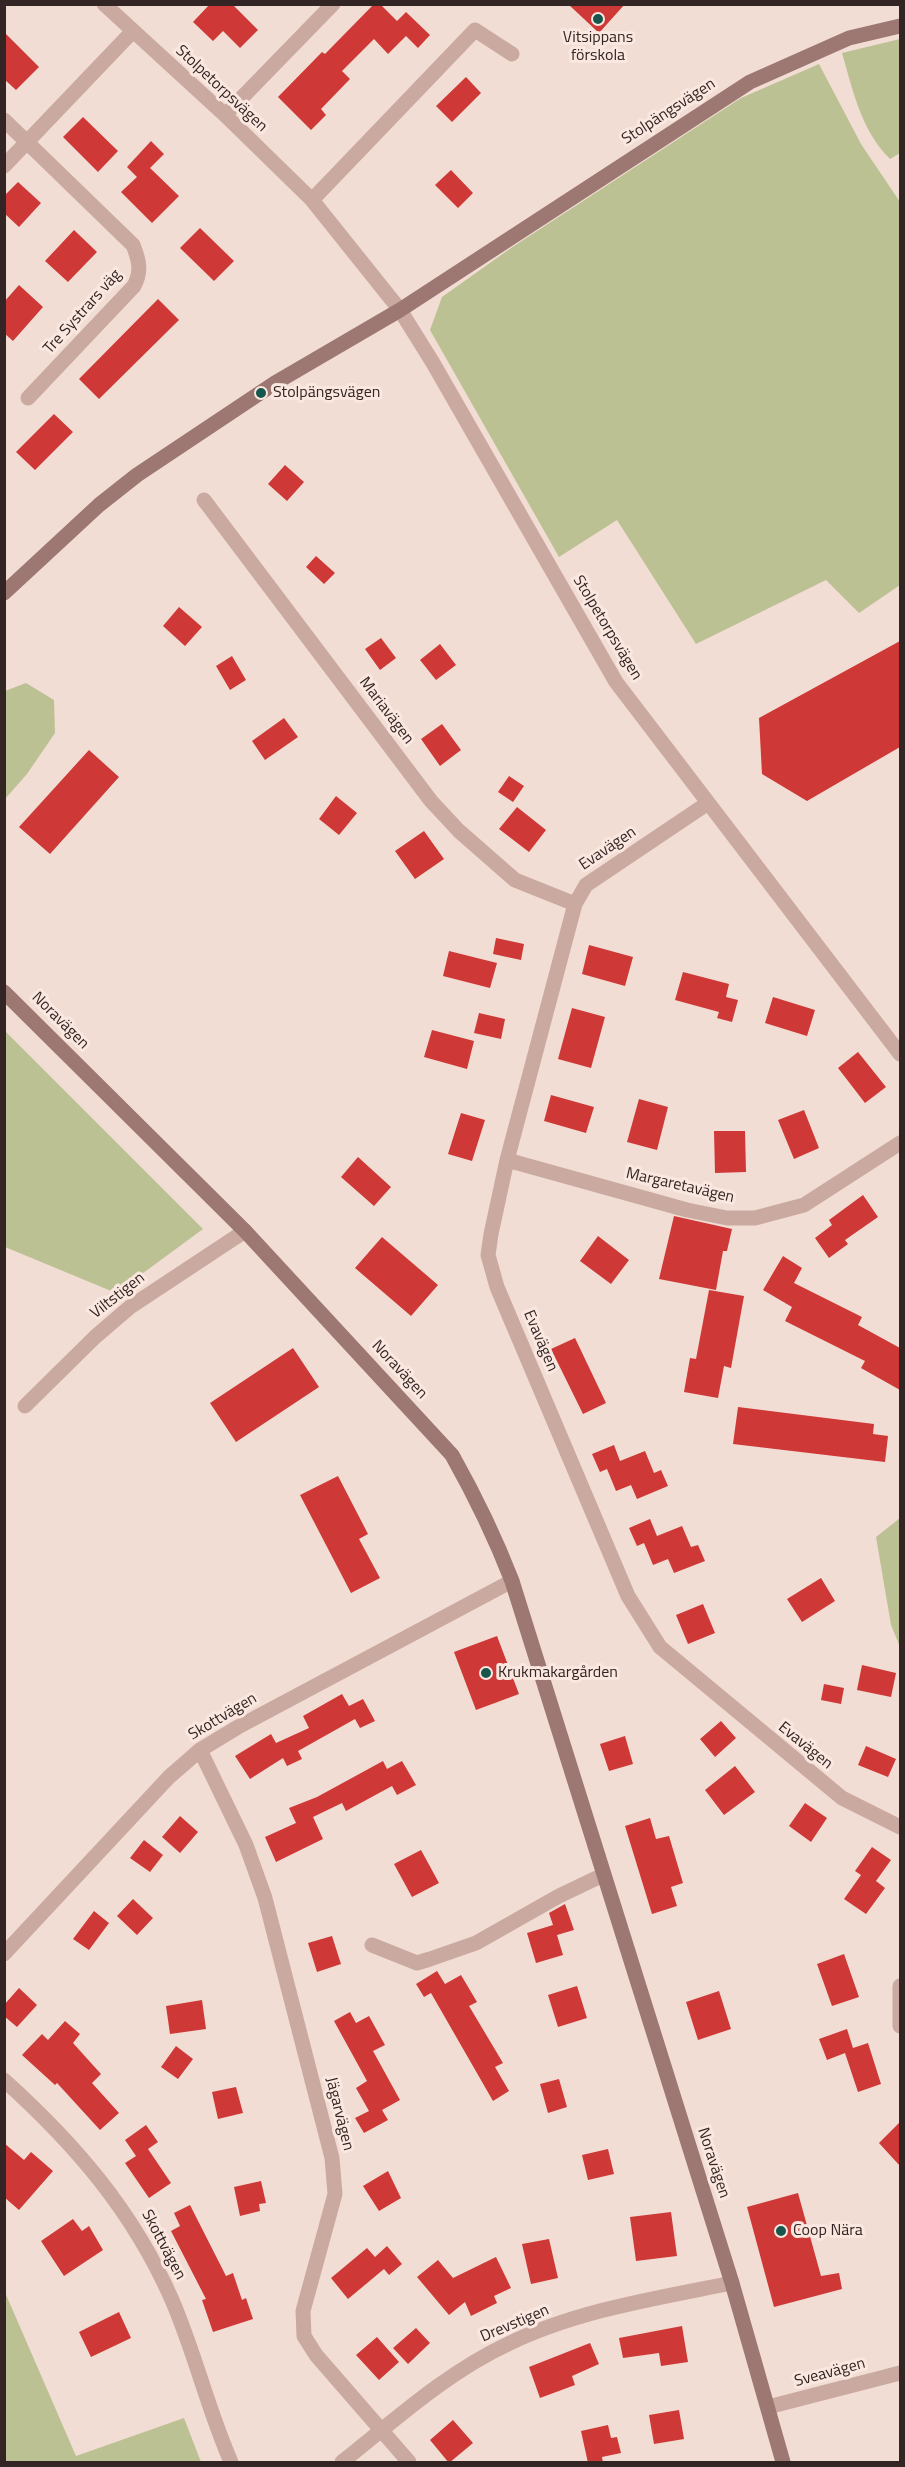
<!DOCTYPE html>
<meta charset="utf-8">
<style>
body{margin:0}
#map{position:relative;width:905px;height:2467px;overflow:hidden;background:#f2ddd4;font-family:"Titillium Web",sans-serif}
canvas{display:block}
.frame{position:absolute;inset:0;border:6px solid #332524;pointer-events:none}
</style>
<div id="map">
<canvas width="905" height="2467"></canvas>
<div class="frame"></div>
</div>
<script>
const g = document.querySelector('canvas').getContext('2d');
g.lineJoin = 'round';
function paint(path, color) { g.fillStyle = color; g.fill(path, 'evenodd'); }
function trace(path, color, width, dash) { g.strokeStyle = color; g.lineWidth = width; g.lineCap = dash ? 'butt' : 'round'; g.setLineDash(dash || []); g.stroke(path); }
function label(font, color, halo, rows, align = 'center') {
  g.font = font + ' "Titillium Web",sans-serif'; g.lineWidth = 6; g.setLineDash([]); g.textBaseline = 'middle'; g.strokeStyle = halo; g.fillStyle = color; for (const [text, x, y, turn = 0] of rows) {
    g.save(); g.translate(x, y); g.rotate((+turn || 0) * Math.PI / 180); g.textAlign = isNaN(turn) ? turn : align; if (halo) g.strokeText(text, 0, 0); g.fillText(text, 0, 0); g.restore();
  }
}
paint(new Path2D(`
 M900 39V153L890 159C861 130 853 91 842 53Z
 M819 64 861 144 900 202V585L859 613 826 580 696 644 617 520 559 557 430 330 442 297 511 248 741 98Z
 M26 683 54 700 55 733 27 774 5 799V691Z
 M5 1031 203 1229 116 1293 5 1247Z
 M900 1518V1647L891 1625 876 1537Z
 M4 2290 76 2456 184 2418 201 2462H5Z`), '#bcc194');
paint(new Path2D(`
 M210 4H232L258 30 240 48 223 31 213 41 193 22Z
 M374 4H380L397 21 406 12 430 35 418 48 406 36 388 54 374 39 342 71 350 79 321 109 326 115 311 130 278 97 322 52 325 54Z
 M568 4H625L599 33Z
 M4 32 39 67 16 90 4 79Z
 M466 77 481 93 452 122 436 106Z
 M83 117 118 151 98 172 63 137Z
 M151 141 164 154 150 168 179 196 152 223 121 192 137 177 127 167Z
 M451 170 473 193 458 208 435 185Z
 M18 182 41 203 19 227 4 213V196Z
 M200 228 234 261 214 281 180 248Z
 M74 230 97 252 68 282 45 261Z
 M19 285 43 307 13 341 4 333V302Z
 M158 299 179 320 99 399 79 379Z
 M54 414 73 432 35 470 16 452Z
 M285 465 304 482 287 501 268 484Z
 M316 556 335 573 324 584 306 567Z
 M179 607 202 627 185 646 163 626Z
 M381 638 396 658 380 670 365 649Z
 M900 641V747L807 801 762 774 759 718Z
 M440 644 456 665 436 680 420 660Z
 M232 656 246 680 230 690 216 666Z
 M284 718 298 737 265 760 252 741Z
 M442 724 461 750 440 766 421 739Z
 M89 750 119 777 50 854 19 827Z
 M509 776 524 786 513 802 498 792Z
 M336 796 357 813 339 835 319 819Z
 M517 807 546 830 529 852 499 829Z
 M424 831 444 859 415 879 395 851Z
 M496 938 524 944 521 960 493 954Z
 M589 945 633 957 625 986 582 974Z
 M449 951 497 963 490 988 443 976Z
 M683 972 729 984 726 997 738 1000 732 1022 717 1018 719 1012 675 1000Z
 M773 997 815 1010 807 1036 765 1023Z
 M572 1008 605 1017 591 1068 558 1059Z
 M479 1013 505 1019 501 1039 474 1033Z
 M432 1030 474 1041 467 1069 424 1057Z
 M858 1052 886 1087 865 1103 838 1068Z
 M551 1095 594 1107 586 1133 544 1121Z
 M639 1099 668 1107 657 1150 627 1142Z
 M804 1110 819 1148 794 1159 778 1120Z
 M461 1113 485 1120 472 1161 448 1154Z
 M714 1131H745L746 1172 715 1173Z
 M358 1157 391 1187 374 1206 341 1177Z
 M863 1195 878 1217 845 1240 848 1244 829 1258 815 1238 832 1225 829 1220Z
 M674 1216 732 1229 727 1251H723L716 1290 659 1279Z
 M598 1236 629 1260 611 1284 580 1261Z
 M382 1237 438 1285 411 1316 355 1268Z
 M783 1256 802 1268 794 1283 862 1317 858 1325 900 1348V1390L861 1368 865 1361 785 1321 792 1307 763 1290Z
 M709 1290 744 1296 731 1368 724 1366 718 1398 684 1392 690 1358 696 1359Z
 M575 1338 606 1403 583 1414 551 1349Z
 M293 1348 319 1387 236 1442 210 1403Z
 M738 1407 874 1424 873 1434 888 1436 885 1462 733 1444Z
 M614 1445 620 1461 645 1451 654 1473 661 1470 668 1486 637 1499 631 1485 616 1491 607 1469 600 1472 592 1454Z
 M338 1476 368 1534 359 1539 380 1578 351 1593 300 1495Z
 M650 1519 657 1536 682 1526 691 1547 698 1545 705 1561 674 1573 668 1559 653 1565 644 1543 637 1546 629 1528Z
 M821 1578 835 1601 802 1622 787 1599Z
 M703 1604 715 1633 688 1644 676 1615Z
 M497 1636 519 1694 476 1710 454 1652Z
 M862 1665 896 1673 891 1697 857 1690Z
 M824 1684 844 1688 841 1704 821 1700Z
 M342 1694 349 1706 363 1699 375 1721 360 1728 355 1719 298 1751 302 1759 287 1766 283 1758 250 1779 235 1756 271 1734 276 1743 309 1728 303 1716Z
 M721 1721 736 1738 715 1757 700 1739Z
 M625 1736 633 1764 609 1771 600 1744Z
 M866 1746 896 1759 888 1777 858 1765Z
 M383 1761 387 1769 402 1761 416 1785 397 1795 392 1786 346 1811 342 1803 313 1817 323 1839 276 1862 265 1837 296 1823 289 1808 317 1797Z
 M735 1766 755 1792 724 1815 705 1790Z
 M805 1803 827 1818 811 1842 789 1826Z
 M180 1816 198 1832 180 1853 162 1837Z
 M650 1818 656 1839 669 1836 683 1883 671 1887 677 1906 652 1914 625 1826Z
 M144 1840 163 1855 150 1872 130 1858Z
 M872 1847 891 1860 876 1881 885 1888 866 1914 844 1899 861 1875 855 1871Z
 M421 1850 439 1883 412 1897 394 1864Z
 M133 1899 153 1918 137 1935 117 1916Z
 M565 1904 574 1930 557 1935 563 1955 536 1963 527 1933 553 1925 549 1913Z
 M94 1911 109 1923 89 1950 73 1939Z
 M332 1936 341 1964 317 1972 308 1943Z
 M844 1954 859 1997 832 2006 817 1964Z
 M437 1971 445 1984 461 1975 477 2002 469 2006 503 2063 495 2067 509 2091 493 2101 431 1993 424 1997 416 1984Z
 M577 1986 587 2018 558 2027 548 1995Z
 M19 1988 37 2005 17 2027 4 2016V2005Z
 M719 1991 731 2029 698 2040 686 2002Z
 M202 2000 206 2029 170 2034 166 2006Z
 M350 2012 356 2023 369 2016 385 2045 373 2051 400 2100 382 2110 388 2120 364 2133 355 2118 369 2111 356 2088 367 2081 334 2021Z
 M65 2021 80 2034 73 2043 101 2074 92 2083 119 2113 100 2130 57 2083 55 2085 22 2055 42 2034 48 2040Z
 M847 2029 853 2048 868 2043 881 2084 858 2092 845 2053 827 2060 819 2039Z
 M176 2046 193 2059 178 2079 161 2067Z
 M559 2079 567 2107 548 2113 540 2084Z
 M236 2087 243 2113 218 2119 212 2092Z
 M900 2122V2166L879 2143Z
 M146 2125 158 2142 148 2149 171 2183 149 2198 125 2163 136 2156 125 2140Z
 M4 2143 24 2160 31 2152 53 2171 19 2210 4 2197Z
 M608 2149 614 2174 588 2180 582 2155Z
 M388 2171 401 2198 379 2211 363 2186Z
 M261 2181 266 2203 259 2204 260 2211 240 2216 234 2187Z
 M798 2193 821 2276 839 2273 842 2289 774 2307 747 2207Z
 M190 2205 226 2276 233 2273 242 2300 246 2298 253 2319 213 2332 202 2300 206 2299 171 2231 180 2226 174 2213Z
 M671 2212 677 2256 636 2261 630 2217Z
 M73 2219 82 2231 89 2226 103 2250 64 2276 41 2241Z
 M549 2239 558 2278 531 2284 522 2244Z
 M387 2246 402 2264 389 2275 384 2269 348 2299 331 2278 367 2248 375 2257Z
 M496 2257 511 2288 494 2296 497 2303 471 2316 465 2302 449 2315 417 2277 438 2260 453 2278Z
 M119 2312 131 2338 91 2357 79 2332Z
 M682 2326 688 2362 661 2366 659 2353 623 2358 619 2338Z
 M416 2328 430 2343 408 2364 393 2348Z
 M377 2337 399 2362 379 2380 356 2355Z
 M590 2343 599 2364 572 2376 575 2385 540 2398 529 2367Z
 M679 2410 684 2439 654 2444 649 2415Z
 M453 2420 473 2443 449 2463 430 2440Z
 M608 2425 611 2438 617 2437 621 2453 602 2457 603 2463H588L581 2431Z`), '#ce3836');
trace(new Path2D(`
 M104 4 225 115 312 200 400 310 433 363 616 682 900 1054
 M225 115 333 4
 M4 120 133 245C139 260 142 271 134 286L28 398
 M4 166 132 32
 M312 200 475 30 512 54
 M204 500 431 801 459 831 515 880 575 904
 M708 803 586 885 575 904 507 1160 491 1234 488 1255 497 1287 628 1596 660 1647 842 1798 900 1827
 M507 1160 687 1210 727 1218H755L804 1205 900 1143
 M25 1406 95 1337 130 1307 245 1231
 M200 1750 246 1845 265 1898 332 2158 335 2194 303 2311 304 2336 316 2355 409 2462
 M372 1945 417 1963 430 1959 476 1943 559 1896 603 1875
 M4 1954 169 1777 200 1750 238 1727 512 1581
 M900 1986V2026
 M4 2080C75 2144 133 2211 172 2300 195 2353 208 2410 231 2462
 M768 2407 900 2373
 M342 2462C395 2420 446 2373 508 2344 578 2310 658 2298 732 2283`), '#caaaa0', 15);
trace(new Path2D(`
 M4 593 99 505 137 475 275 383 400 310 750 82 849 38 900 26
 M4 992 245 1231 452 1455C475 1496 495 1537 512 1581L732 2283 783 2462`), '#9d7771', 15);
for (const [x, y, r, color] of [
 [598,19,6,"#17564c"],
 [261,393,6,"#17564c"],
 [486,1673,6,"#17564c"],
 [781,2231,6,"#17564c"]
]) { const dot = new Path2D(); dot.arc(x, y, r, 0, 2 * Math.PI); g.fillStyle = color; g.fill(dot); trace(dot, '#fae8e0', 2); }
label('16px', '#332524', '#fae8e0', [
 ["Vitsippans",598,38,"center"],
 ["förskola",598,56,"center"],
 ["Stolpängsvägen",273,393],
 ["Krukmakargården",498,1673],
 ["Coop Nära",793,2231]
], 'left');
label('16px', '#332524', '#fae8e0', [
 ["Stolpetorpsvägen",221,89,43],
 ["Stolpängsvägen",669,112,-33],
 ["Tre Systrars väg",83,312,-48],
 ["Stolpetorpsvägen",607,628,59],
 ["Mariavägen",386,711,53],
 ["Evavägen",608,849,-34],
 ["Noravägen",60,1021,45],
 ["Margaretavägen",680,1186,13],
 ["Viltstigen",118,1296,-38],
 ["Evavägen",540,1341,67],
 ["Noravägen",399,1370,47],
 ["Skottvägen",223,1717,-31],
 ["Evavägen",805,1746,39],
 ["Jägarvägen",339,2114,76],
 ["Noravägen",713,2163,72],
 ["Skottvägen",163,2245,62],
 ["Drevstigen",515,2324,-23],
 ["Sveavägen",830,2373,-15]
]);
</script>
